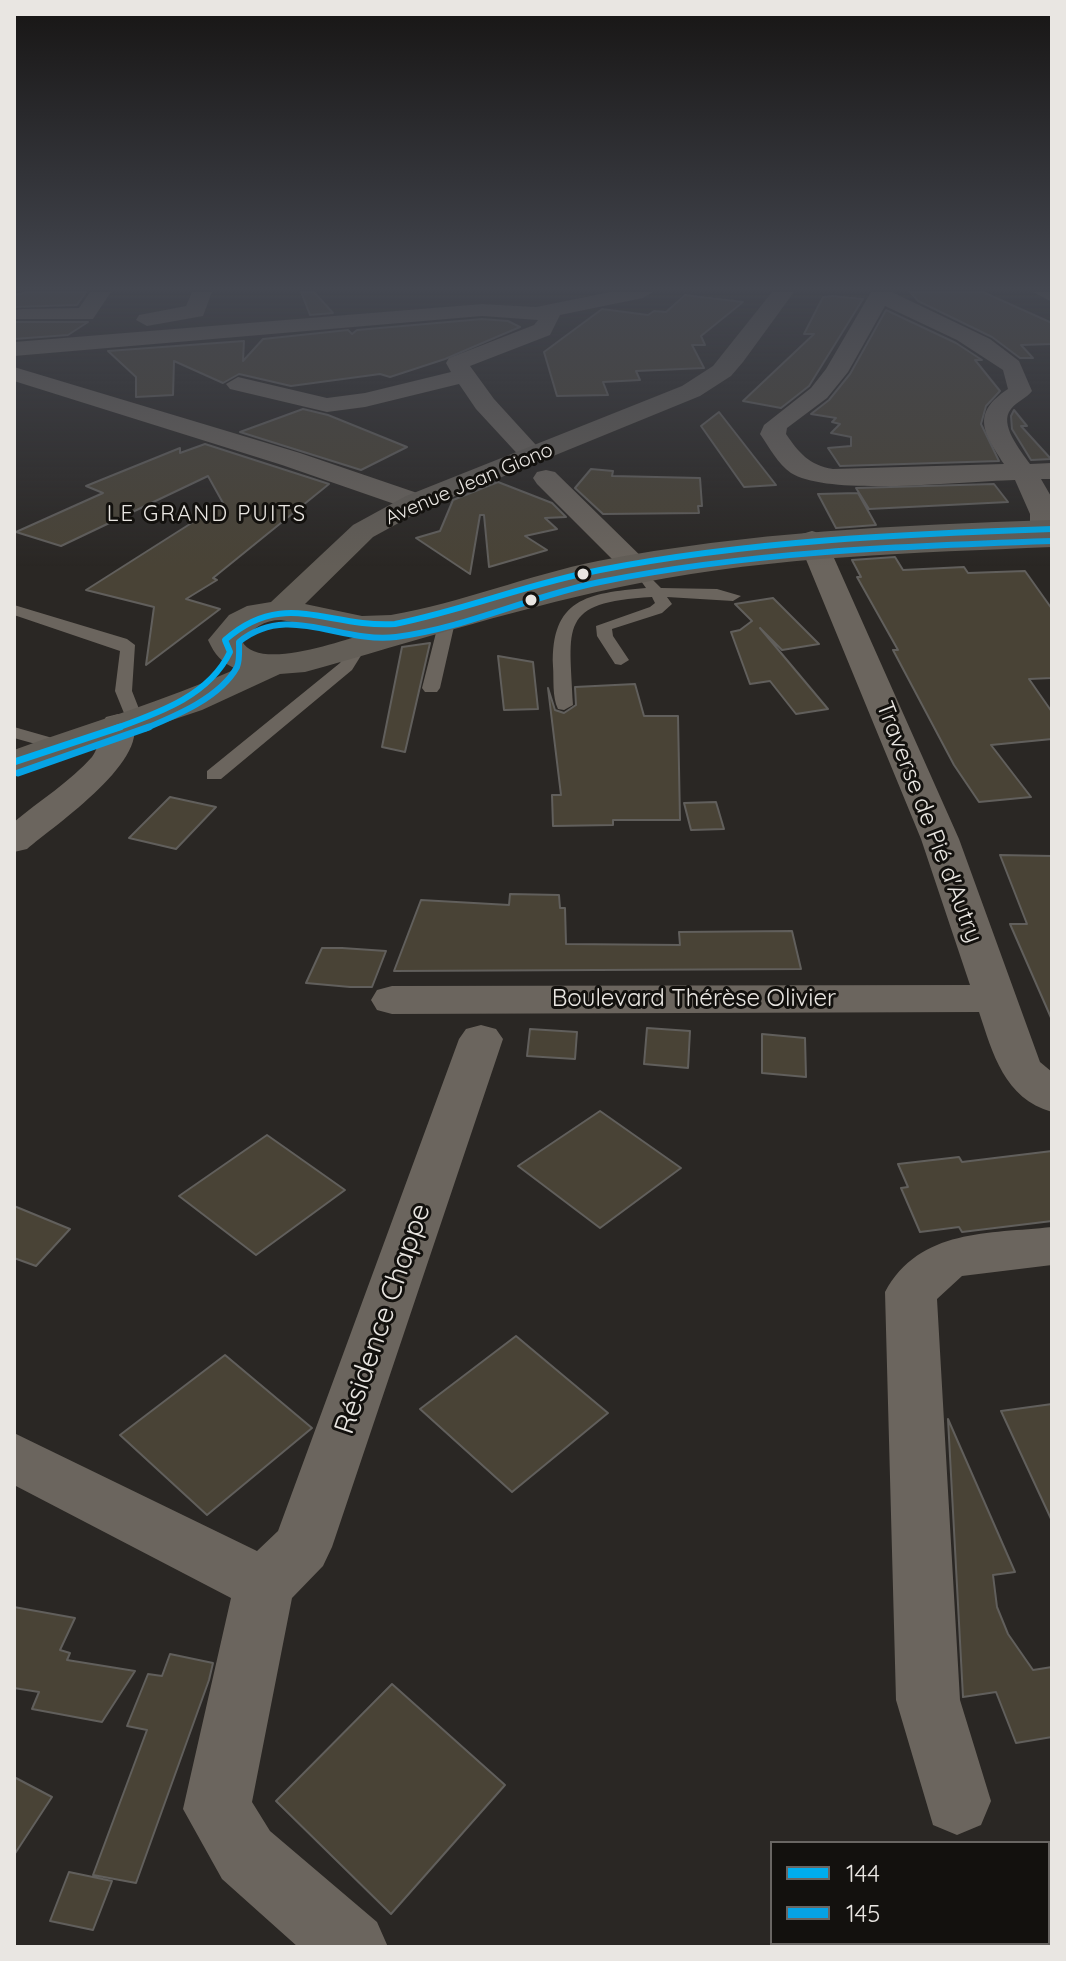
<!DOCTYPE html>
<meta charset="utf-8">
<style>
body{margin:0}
#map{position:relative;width:1066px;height:1961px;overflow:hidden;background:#2a2724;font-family:Quicksand,sans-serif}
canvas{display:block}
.frame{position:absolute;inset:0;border:16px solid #e9e6e2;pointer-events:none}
.legend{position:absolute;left:770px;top:1841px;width:280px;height:104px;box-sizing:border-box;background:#13110e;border:2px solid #696663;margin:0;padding:10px 14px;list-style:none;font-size:24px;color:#e9e6e2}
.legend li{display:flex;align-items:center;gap:16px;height:40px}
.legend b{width:40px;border:2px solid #696663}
</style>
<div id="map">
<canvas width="1066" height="1961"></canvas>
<div class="frame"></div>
<ul class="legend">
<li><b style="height:10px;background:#00adee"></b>144</li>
<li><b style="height:10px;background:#06a2e4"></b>145</li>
</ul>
</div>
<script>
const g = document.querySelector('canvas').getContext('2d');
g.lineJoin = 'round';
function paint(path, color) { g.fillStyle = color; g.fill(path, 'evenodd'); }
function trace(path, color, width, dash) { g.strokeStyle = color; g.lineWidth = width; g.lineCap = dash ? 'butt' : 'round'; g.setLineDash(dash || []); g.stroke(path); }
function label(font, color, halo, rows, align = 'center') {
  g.font = font + ' Quicksand,sans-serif'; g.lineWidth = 6; g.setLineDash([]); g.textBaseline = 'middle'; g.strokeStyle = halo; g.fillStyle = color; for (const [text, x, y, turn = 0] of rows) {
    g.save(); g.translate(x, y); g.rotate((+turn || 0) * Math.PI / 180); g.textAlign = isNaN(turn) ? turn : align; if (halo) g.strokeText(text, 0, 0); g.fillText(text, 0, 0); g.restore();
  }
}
const building = new Path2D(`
 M28 292H86L77 305 14 307V295Z
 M301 292H314L333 313 310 315Z
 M910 292H983L1052 323V344L1021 345 1033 358H1020L992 337 918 301Z
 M685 295 743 302 701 336 705 345H692L704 368 636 371 640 380 603 382 608 395 557 396 544 352 602 309 648 315 654 311 666 312Z
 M833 296 863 299 809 386 781 408 743 401 814 334H804L823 297Z
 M886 310 956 343 982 360H975L1000 391 986 406 981 424 999 461 840 466 828 448 851 446V437L831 433 840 424 832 422 836 418 811 414 829 400 850 374Z
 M482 319 508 321 520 327 445 359 390 377 380 374 291 386 239 374 223 383 174 361 173 395 136 397V377L108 351 244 341 243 361 263 339 348 330 352 334 357 330Z
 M14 322H88L68 335 14 339Z
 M303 409 328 415 407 447 361 470 240 432Z
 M1014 410 1027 426H1021L1051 459 1031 460 1012 429 1011 416Z
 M719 412 776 485 744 487 701 426Z
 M205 444 329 484 213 578 217 580 186 599 220 609 146 665 154 607 86 590 223 503 208 476 61 546 16 532 103 493 86 486 180 448V453Z
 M591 469 613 471 612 476 700 478 702 506H698L699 513 603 514 575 488Z
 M498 482 552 503 566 517 545 518 557 529 525 536 547 550 489 567 484 515H480L470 574 416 538 440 531 453 500Z
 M994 484 1008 502 869 509 856 488Z
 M858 493 876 525 836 528 818 494Z
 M895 557 903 570 964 567 968 573 1025 571 1052 609V678L1029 679 1052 712V739L991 745 1031 797 979 802 954 765 893 650H898L857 577H861L852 560Z
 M773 598 819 644 782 650 760 628 828 709 796 714 770 681 750 684 731 632 740 630 752 621 735 604Z
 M430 643 405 752 382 747 402 647Z
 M498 656 533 662 538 709 504 710Z
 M635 684 644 716H678L680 820H613V825L553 826 552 795H561L548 688 555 710 564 713 576 705 575 687Z
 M170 797 216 807 176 849 129 838Z
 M716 802 724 829 691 830 684 803Z
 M1000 855 1052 856V1020L1010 924H1027Z
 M510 894 559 895 560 908H565L566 944 680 945 679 932 792 931 801 969 394 971 421 900 509 905Z
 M322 948H342L386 951 372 987H350L306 983Z
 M647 1028 690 1031 688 1068 644 1064Z
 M530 1029 577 1032 575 1059 527 1056Z
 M762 1034 805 1038 806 1077 762 1073Z
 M600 1111 681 1168 600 1228 518 1166Z
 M267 1135 345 1190 256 1255 179 1196Z
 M1052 1151V1221L962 1232 959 1227 920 1232 901 1188 908 1187 898 1164 959 1157 962 1162Z
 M14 1206 70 1229 36 1266 14 1258Z
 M516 1336 608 1413 512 1492 420 1409Z
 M225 1355 312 1428 207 1515 120 1435Z
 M1052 1404V1521L1001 1411Z
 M948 1419 1015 1572 993 1575 997 1607 1008 1634 1033 1670 1052 1667V1737L1016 1743 996 1692 963 1697Z
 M14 1607 75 1618 60 1650 70 1653 67 1660 135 1671 102 1722 32 1709 39 1692 14 1688Z
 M170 1654 213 1663 209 1680 136 1883 93 1875 147 1730 127 1726 148 1674 162 1676Z
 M392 1684 505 1785 391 1914 276 1801Z
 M14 1777 52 1797 14 1855Z
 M69 1872 112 1881 93 1930 50 1921Z`);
paint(building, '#494336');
trace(building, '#615f5c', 2);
paint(new Path2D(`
 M649 576 661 588 717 589 741 596 733 601 667 597 672 604 662 613 612 629 613 636 629 660 621 665 615 664 597 636 596 626 650 607 655 603 652 597C557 602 570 627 573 705L564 710 558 709C552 697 554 679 553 666 551 599 587 593 646 588L641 581Z
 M450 604 458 609 440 688 437 692H425L422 688 442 609Z
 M14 605 127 639 135 645 132 691 143 719 140 723H128L115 691 120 651 14 615Z
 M359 641 367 646 352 670 221 779H207V771L340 663 353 642Z
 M14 727 63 741 66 745 57 750 14 738Z`), '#6b655e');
paint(new Path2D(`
 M90 292H111L93 319H14V310L22 309 79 308Z
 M192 292H212L203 316 147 326 136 320 139 315 186 306Z
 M610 292H653L643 298 560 315 550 335 470 366 494 399 546 456 533 464 524 461 476 409 459 384 365 407 327 412 230 389 226 384 238 377 327 398 365 393 451 372 446 363 449 358 534 325 538 320 482 316 14 356V342L482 304 536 307Z
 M871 292H892L990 339 1019 361 1032 391C1026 399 1017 401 1011 409 998 424 1021 451 1030 464L1052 463V479H1041L1052 498V539L1034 535 1030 529V514L1015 480C965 481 829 497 791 473 778 464 769 447 760 434L764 425 811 388 826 369ZM885 306 957 340 1003 370 1008 389C970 414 984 433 1004 464L833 469C809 465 799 453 786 434L787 428 827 398 848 372Z
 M1033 292H1052V302Z
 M14 367 300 453 426 496 430 502 426 508H406L282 465 14 381Z
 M546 470 555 472 652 567 657 573 652 579H632L537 484 533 478 537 472Z
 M812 531 822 534 826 540 959 839 1040 1062 1052 1072V1112C1004 1098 993 1054 979 1012L392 1014 377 1010 371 1000 377 990 392 986 970 985 921 839 798 540 802 534Z
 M118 714 130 717C157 756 54 826 27 849L14 852V822C39 801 71 781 92 757 102 744 97 729 106 717Z
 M481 1025 496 1029 503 1039 332 1547 323 1566 292 1598 252 1802 270 1831 377 1922 388 1947H298L222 1879 183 1809 231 1598 14 1485V1433L257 1551 278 1531 459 1039 466 1029Z
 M1052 1227V1265L962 1276 937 1299 960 1700 991 1801 981 1825 957 1835 933 1825 896 1700 885 1292C920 1228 989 1234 1052 1227Z`), '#6b655e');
paint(new Path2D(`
 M772 292H794L743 362 731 376 700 396 426 508 373 537 305 604 362 616 391 615C461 603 528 575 598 561 747 532 900 525 1052 520V547C915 553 776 556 640 583 527 605 416 641 305 672L280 674 202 710 14 773V750C88 723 165 701 236 669 221 662 215 655 208 640L229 615 247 606 271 602 353 525 406 496 682 386 713 366ZM281 620 362 635C337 642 257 671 242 641 253 628 264 620 281 620Z`), '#635e57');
trace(new Path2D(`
 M114 729C158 713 209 696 230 652L225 640C284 588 327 628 395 624 465 610 530 583 600 570 749 541 901 534 1052 529`), '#00adee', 6);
trace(new Path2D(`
 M14 762 120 727`), '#00adee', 7);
trace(new Path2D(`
 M144 729C175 716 220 698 237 667 240 660 239 650 239 642 288 602 340 644 396 637 466 628 531 596 600 582 749 552 901 546 1052 541`), '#06a2e4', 6);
trace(new Path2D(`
 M18 773 149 727`), '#06a2e4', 7);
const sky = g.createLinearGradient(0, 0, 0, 567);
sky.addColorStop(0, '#171514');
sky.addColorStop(0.51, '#444750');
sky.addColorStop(1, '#44475000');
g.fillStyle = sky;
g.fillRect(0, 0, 1066, 567);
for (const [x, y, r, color] of [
 [583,574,7,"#e9e6e2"],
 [531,600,7,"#e9e6e2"]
]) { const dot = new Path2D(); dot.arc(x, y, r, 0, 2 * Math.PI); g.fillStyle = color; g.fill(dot); trace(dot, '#13110e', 3); }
label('20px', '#e9e6e2', '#13110e', [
 ["Avenue Jean Giono",469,484,-23]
]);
g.letterSpacing = '2px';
label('22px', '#e9e6e2', '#13110e', [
 ["LE GRAND PUITS",207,514]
]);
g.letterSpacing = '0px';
label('24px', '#e9e6e2', '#13110e', [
 ["Traverse de Pié d'Autry",929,822,69],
 ["Boulevard Thérèse Olivier",694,999]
]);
label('28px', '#e9e6e2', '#13110e', [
 ["Résidence Chappe",383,1319,-71]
]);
</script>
